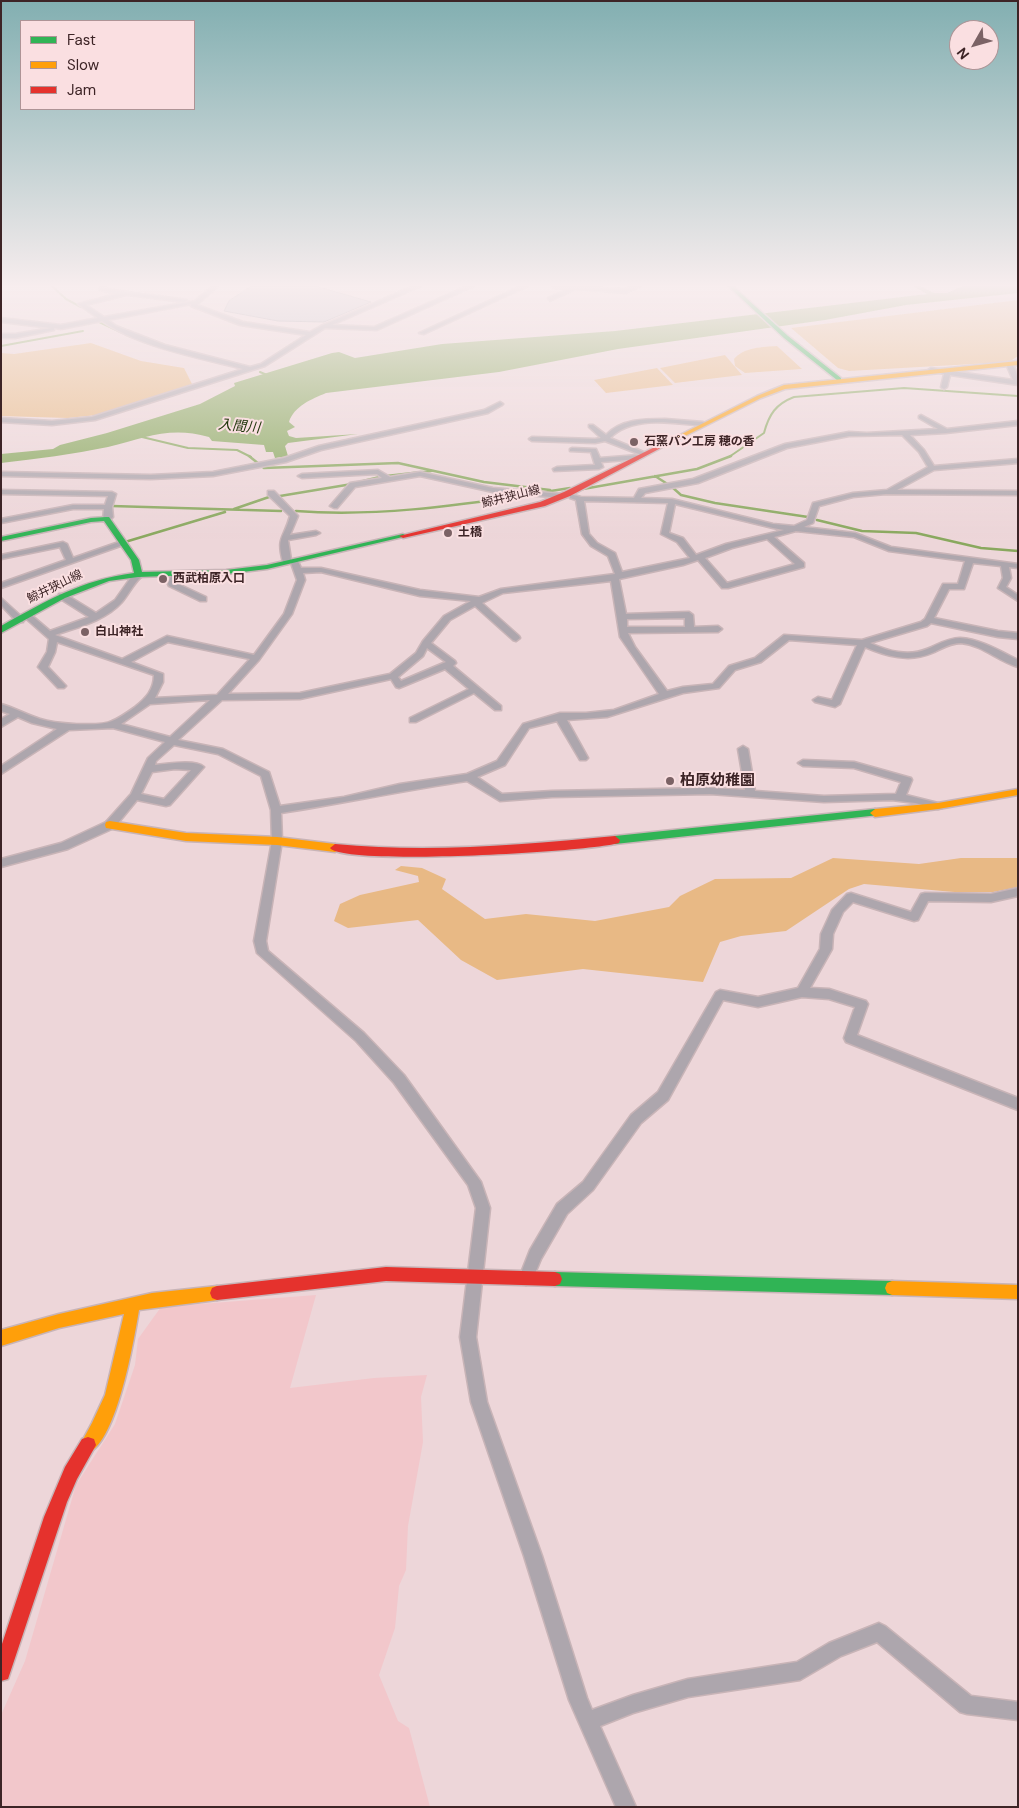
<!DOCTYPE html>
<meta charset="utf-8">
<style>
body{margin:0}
#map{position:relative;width:1019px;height:1808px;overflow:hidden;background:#edd6d9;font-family:"DM Sans",sans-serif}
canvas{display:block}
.frame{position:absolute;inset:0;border:2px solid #3d2426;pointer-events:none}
.legend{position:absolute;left:20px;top:20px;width:175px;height:90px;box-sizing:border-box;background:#fadfe1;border:1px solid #ae9496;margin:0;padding:6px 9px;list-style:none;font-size:15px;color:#3d2426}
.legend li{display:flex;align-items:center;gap:10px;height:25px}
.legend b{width:25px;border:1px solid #ae9496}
.north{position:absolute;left:949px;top:20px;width:50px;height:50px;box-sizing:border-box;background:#fadfe1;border:1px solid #ae9496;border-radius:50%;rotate:232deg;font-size:14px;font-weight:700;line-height:20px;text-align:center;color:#3d2426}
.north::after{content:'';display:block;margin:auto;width:18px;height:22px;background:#7b6265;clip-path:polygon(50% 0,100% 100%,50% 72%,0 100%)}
</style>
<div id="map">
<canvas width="1019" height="1808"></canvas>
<div class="frame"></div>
<ul class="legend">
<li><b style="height:6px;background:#30b455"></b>Fast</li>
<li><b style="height:6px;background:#ff9f0a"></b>Slow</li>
<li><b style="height:6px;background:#e5322d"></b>Jam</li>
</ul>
<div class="north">N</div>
</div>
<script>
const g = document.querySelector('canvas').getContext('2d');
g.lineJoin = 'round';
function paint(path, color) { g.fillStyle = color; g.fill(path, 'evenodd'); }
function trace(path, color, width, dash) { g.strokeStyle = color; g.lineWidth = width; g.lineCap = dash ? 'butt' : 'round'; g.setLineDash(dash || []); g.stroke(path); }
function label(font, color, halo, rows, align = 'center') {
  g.font = font + ' "DM Sans","Noto Sans JP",sans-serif'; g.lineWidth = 4; g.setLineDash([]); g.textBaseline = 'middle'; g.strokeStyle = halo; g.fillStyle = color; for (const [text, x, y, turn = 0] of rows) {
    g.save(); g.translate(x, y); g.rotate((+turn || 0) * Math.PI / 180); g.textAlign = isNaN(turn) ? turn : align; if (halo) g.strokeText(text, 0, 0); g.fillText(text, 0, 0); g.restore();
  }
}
paint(new Path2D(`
 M316 1295 290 1388 374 1378 427 1375 421 1397 423 1442 408 1526 406 1570 399 1586 395 1628 379 1675 398 1721 409 1728 430 1807H1V1715L25 1661 76 1485 115 1424 135 1365 138 1339 161 1307Z`), '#f2c7cb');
paint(new Path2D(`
 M1018 300V356L1009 362 849 371 838 368 791 328Z
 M91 343 141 361 184 368 193 386 97 415 68 418 1 416V353L14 354Z
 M777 346 802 369 745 373 735 366 734 359C744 347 763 347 777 346Z
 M725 355 742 375 675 383 660 368Z
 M657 368 673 385 606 393 594 380Z
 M833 858 919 864 961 858H1018V887L993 892H954L864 884 849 889 786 931 741 936 720 942 703 982 583 969 497 980 461 960 418 920 348 928 334 921 340 904 360 895 419 882 418 876 395 870 401 866 422 868 446 879 442 889 485 919 526 914 595 921 669 907 680 896 715 879 791 878Z`), '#e8b985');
paint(new Path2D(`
 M913 286H920L934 293H947L963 286H1018V293L906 305 825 320 618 349 499 372 326 393C312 399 294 406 289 422L295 427 287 431 289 436 296 438 358 434 288 443 285 446 288 456 275 458 273 452H266L264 445 212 441 209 437C169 426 146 438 108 447 73 454 37 459 1 463V454L53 449 60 445 107 433 200 404 235 386 234 383 332 353 339 352 355 358 442 344 615 331 927 294Z`), '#89a85e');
trace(new Path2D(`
 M52 286 66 299 81 307
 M99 322 131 337
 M154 345 188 355
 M1 346 83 331
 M260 372 267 375
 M142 437 188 448 237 450 251 457
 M729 457 764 433C769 414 776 404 794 397L904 388 1018 396`), '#89a85e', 2);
trace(new Path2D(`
 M249 456 264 468 398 463 484 482 550 490
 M386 476 431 471
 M655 476 669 485
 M363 481 384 476
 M672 487 681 495 715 503 808 517
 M583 489 697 469 731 456
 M538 493 570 488
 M280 496 352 484
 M112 506 281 511
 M234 509 269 497
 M296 511C374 517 452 506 530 495
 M817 520 862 531 916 533 981 548 1018 551
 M125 542 225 512`), '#89a85e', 2.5);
const building = new Path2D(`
 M252 286H315L371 302 324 322 278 321 224 311 229 301Z`);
paint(building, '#c3c0ca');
trace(building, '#9f9ba4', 1);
const street = new Path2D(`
 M101 286H105V288L112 290 187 300 184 302 127 295 86 305 104 317 195 301 213 286H218L197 305 243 322 310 332 321 326 414 286H421L332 325 374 327 467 286H474L377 330 325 328 265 366 95 420 52 425 1 422V418L52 421 92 417 243 369C200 358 139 347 102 321L61 329 54 328V330L15 338H1V334H15L51 328 1 322V318L61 325 98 318 78 304 117 294 100 290ZM191 304V306L240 325 306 335 261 364 250 367 165 345 116 326 108 320Z
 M521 286H528L424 334 419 333Z
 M552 286 625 289 634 286H641L626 293 576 289 550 301 548 298 568 289 554 288Z
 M1009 362C1016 366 1018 377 1018 385L950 375 947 387 944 389 941 387 944 374 928 370 931 368 1013 380 1006 364Z
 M500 402 503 404 502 405 488 413 321 450 286 462 213 476 151 479 1 476V472L151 475 213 472 284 458 319 446 484 410Z
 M921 415 947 429 1018 421V425L946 433 910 435 924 450 934 466 1018 459V463L934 470 897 490 1018 491V495L886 494 853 497 819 506 813 523 804 527 855 533 891 547 1018 564V568L1009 567 1011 578 1006 587 1018 595V601L998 588 1003 578 1001 566 973 563 964 589H949L934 618 998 631 1018 633V639L998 637 931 623 927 626 870 643C888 651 908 657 927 649 937 645 948 638 960 638 980 639 1000 651 1018 660V667C998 661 982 645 961 643 950 643 941 649 932 653 909 663 886 656 865 647L840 704 835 707 815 702 813 700 818 697 832 700 857 645 789 640 761 662 735 670 719 688 683 693 607 717 567 720 588 758 586 760H580L557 721 529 728 505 765 477 777 502 794 552 791 710 788 745 790 738 749 743 746 748 749 755 791 824 796 896 794 901 782 854 768 803 766 798 763 803 760 854 762 911 778 912 780 906 795 942 804 943 806 942 808 938 809 915 803 892 800 824 802 710 794 552 797 500 801 467 781C405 790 344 803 281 813L282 841 266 941 268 951 364 1033 404 1075 481 1182 490 1208 476 1337 487 1402 542 1556 587 1698 592 1710 633 1695 688 1679 797 1662 829 1643 879 1623 885 1626 971 1696 1018 1702V1720L967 1714 960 1712 877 1642 841 1656 800 1680 688 1697 633 1713 600 1726 636 1807H616L569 1700 524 1556 471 1402 460 1337 476 1208 468 1185 394 1083 356 1041 257 953 254 941 272 841 271 810 261 776 218 754 174 745 156 761 155 765C167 764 195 759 204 767L170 805 166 806 137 800 114 828 68 849 1 867V859L61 843 106 822 131 794 148 758 165 742 113 728 69 730 1 774V766L57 729 32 723 18 717 1 727V719L10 714 1 711V704C15 708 27 715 40 719 54 724 100 727 112 721 120 718 128 712 135 707 146 698 154 690 154 675L57 642 55 652 48 667 66 686 64 688H58L38 667 47 652 49 639 23 616 27 613 30 614 50 631 89 617 59 598V594H65L96 613 115 600 132 576 138 573H141V577C133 584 129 594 122 602 105 621 78 627 55 635L122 659 167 636 254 655 284 614 297 580 291 563 287 564 283 562C276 536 284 539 290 516L268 495V491H274L298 516 290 535 316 531 320 533 316 535 288 540 291 560 297 559 301 568H321L420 590 479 597 501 589 615 574 608 556 591 546 582 534 576 500 570 498V494L581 497 634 498 639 489 693 479 785 444 849 432 867 433 938 429 919 418V416ZM902 435 919 452 928 467 887 490 853 493 813 503 807 520 794 526 773 524 672 499 641 498 645 493 698 483 787 448 849 436ZM584 501 668 503 661 534 677 542 690 558 622 572 615 553 597 543 589 534ZM675 504 773 528 784 530 726 544 696 555 683 538 669 533ZM796 531 854 537 889 551 965 561 958 584H943L925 619 921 622 862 640 784 635 755 658 729 666 713 684 683 687 667 691 635 647 628 633 718 632 722 629 718 626 694 627 693 615 689 612 626 614 619 579 683 565 698 560 722 588H728L804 567V563L774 537ZM767 539 795 564 727 583 705 558 732 548ZM321 572 420 596 471 601 444 616 423 641 416 653 390 674 300 693 228 694 259 660 292 614 305 580 303 573ZM611 581 620 637 659 694 614 710 586 713H560L523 724 497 761 467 774 400 784 344 797 280 806 269 772 223 749 178 740 222 700 300 699 391 679 396 687 399 688 445 669 469 689 410 718V722H416L474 693 495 710H501V706L453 666 456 663 455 661 431 643 450 620 475 606 513 640 516 641 520 638 519 636 482 603 503 593ZM685 618V627H627V619ZM168 642 250 659 217 695 155 698 163 682V674L131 662ZM427 648 446 662 401 681 398 677 423 656ZM210 700 170 737 121 724 150 704ZM175 769 191 770 164 799 141 794 152 772Z
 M665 419 703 422 706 424 703 426C674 423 633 415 610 438L646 453V455L644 456 605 441 595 443 532 441 529 439 532 437 595 439 601 438 589 427V425H593L606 435C621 419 644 419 665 419Z
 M572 448 596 449 600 458 639 455 643 457 639 459 601 462 603 467 599 469 554 471 553 469 557 467 595 465 591 452 570 451V449Z
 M378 470 390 477 420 472 493 488 562 494 566 496 562 498 493 492 420 476 355 487 337 508H334L330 506 350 483 382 478 377 474 302 478 298 476 302 474Z
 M1 490 112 492 116 494 112 507 113 517 109 521H103L104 509H73L1 523V519L73 505H105L108 496 1 494Z
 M63 542 67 544 73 558 119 542 126 544 1 588V583L66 560 60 547 1 559V555Z
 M172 573 179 575 176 583 206 597V601H200L169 586 168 584Z
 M1 598 23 618V622H17L1 605Z
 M1018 888V896L991 902 928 901 918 920 914 921 853 902 843 912 833 934 832 949 810 988 829 989 866 1001 868 1004 857 1035 1018 1098V1110L846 1042 844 1038 855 1007 829 999 802 997 758 1007 723 1000 668 1100 641 1123 593 1190 567 1214 541 1259 531 1283 526 1285 521 1283 519 1278 530 1250 557 1204 583 1182 631 1115 658 1092 716 992 720 990 758 997 798 988 820 949 821 934 832 910 847 894 851 893 911 912 921 894 925 893 991 894Z`);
const fast = new Path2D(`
 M728 286H733L788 336 841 378V380H837L784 338Z
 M106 517H109L139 560 142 572 226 570 267 565 403 534 407 536 267 569 226 574 138 577 109 581 65 598 1 633V626C46 601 81 580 134 573L131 560 104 521 91 522 1 541V537L91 518Z
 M875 809 880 813 879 815 615 844 610 840 615 836Z
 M555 1272 892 1281 897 1283 899 1288 897 1293 892 1295 555 1286 550 1284 548 1279 550 1274Z`);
const slow = new Path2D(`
 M1018 361V365L785 389 761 398 673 442 668 441 757 396 784 385Z
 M1018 789V795L938 809 875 817 870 813 875 809 938 803Z
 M110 821 186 833 277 837 335 844 340 848 335 852 277 845 186 841 106 828 105 825 106 822Z
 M892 1281 1018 1285V1299L892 1295 887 1293 885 1288 887 1283Z
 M217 1286 222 1288 224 1293 222 1298 217 1300 139 1310C134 1340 117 1441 88 1453L82 1451 80 1445 92 1423 105 1395 124 1314 59 1328 1 1346V1330L59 1314 152 1293Z`);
const jam = new Path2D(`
 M669 440 674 441 570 496 545 506 403 538 399 536 540 502 564 492Z
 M615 836 620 840 619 843C588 852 344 866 330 848L335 844C429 853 521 845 615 836Z
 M386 1267 555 1272 560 1274 562 1279 560 1284 555 1286 386 1281 217 1300 212 1298 210 1293 212 1288 217 1286Z
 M88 1437 94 1439 96 1445 77 1479 67 1502 8 1679 1 1681V1647L44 1517 65 1467 82 1439Z`);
trace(street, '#c8b4b7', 3);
trace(fast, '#c8b4b7', 3);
trace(slow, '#c8b4b7', 3);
trace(jam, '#c8b4b7', 3);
paint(street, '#ada6ad');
paint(fast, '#30b455');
paint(slow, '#ff9f0a');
paint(jam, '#e5322d');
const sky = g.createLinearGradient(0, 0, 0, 539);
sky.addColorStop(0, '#82afb1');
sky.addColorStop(0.53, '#f7edee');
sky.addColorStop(1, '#f7edee00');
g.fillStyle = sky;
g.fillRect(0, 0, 1019, 539);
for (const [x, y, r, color] of [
 [634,442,5,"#7b6265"],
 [448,533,5,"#7b6265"],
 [163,579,5,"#7b6265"],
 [85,632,5,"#7b6265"],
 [670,781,5,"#7b6265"]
]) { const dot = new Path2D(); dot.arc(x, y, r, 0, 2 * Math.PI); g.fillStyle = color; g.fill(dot); trace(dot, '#fadfe1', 2); }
label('bold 12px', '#3d2426', '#fadfe1', [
 ["石窯パン工房 穂の香",644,442],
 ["土橋",458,533],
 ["西武柏原入口",173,579],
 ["白山神社",95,632]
], 'left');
label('12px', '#3d2426', '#fadfe1', [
 ["鯨井狭山線",511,497,-14],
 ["鯨井狭山線",55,587,-26]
]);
label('italic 14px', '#21370c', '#fadfe1', [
 ["入間川",239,427,5]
]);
label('bold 15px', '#3d2426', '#fadfe1', [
 ["柏原幼稚園",680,781]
], 'left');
</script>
